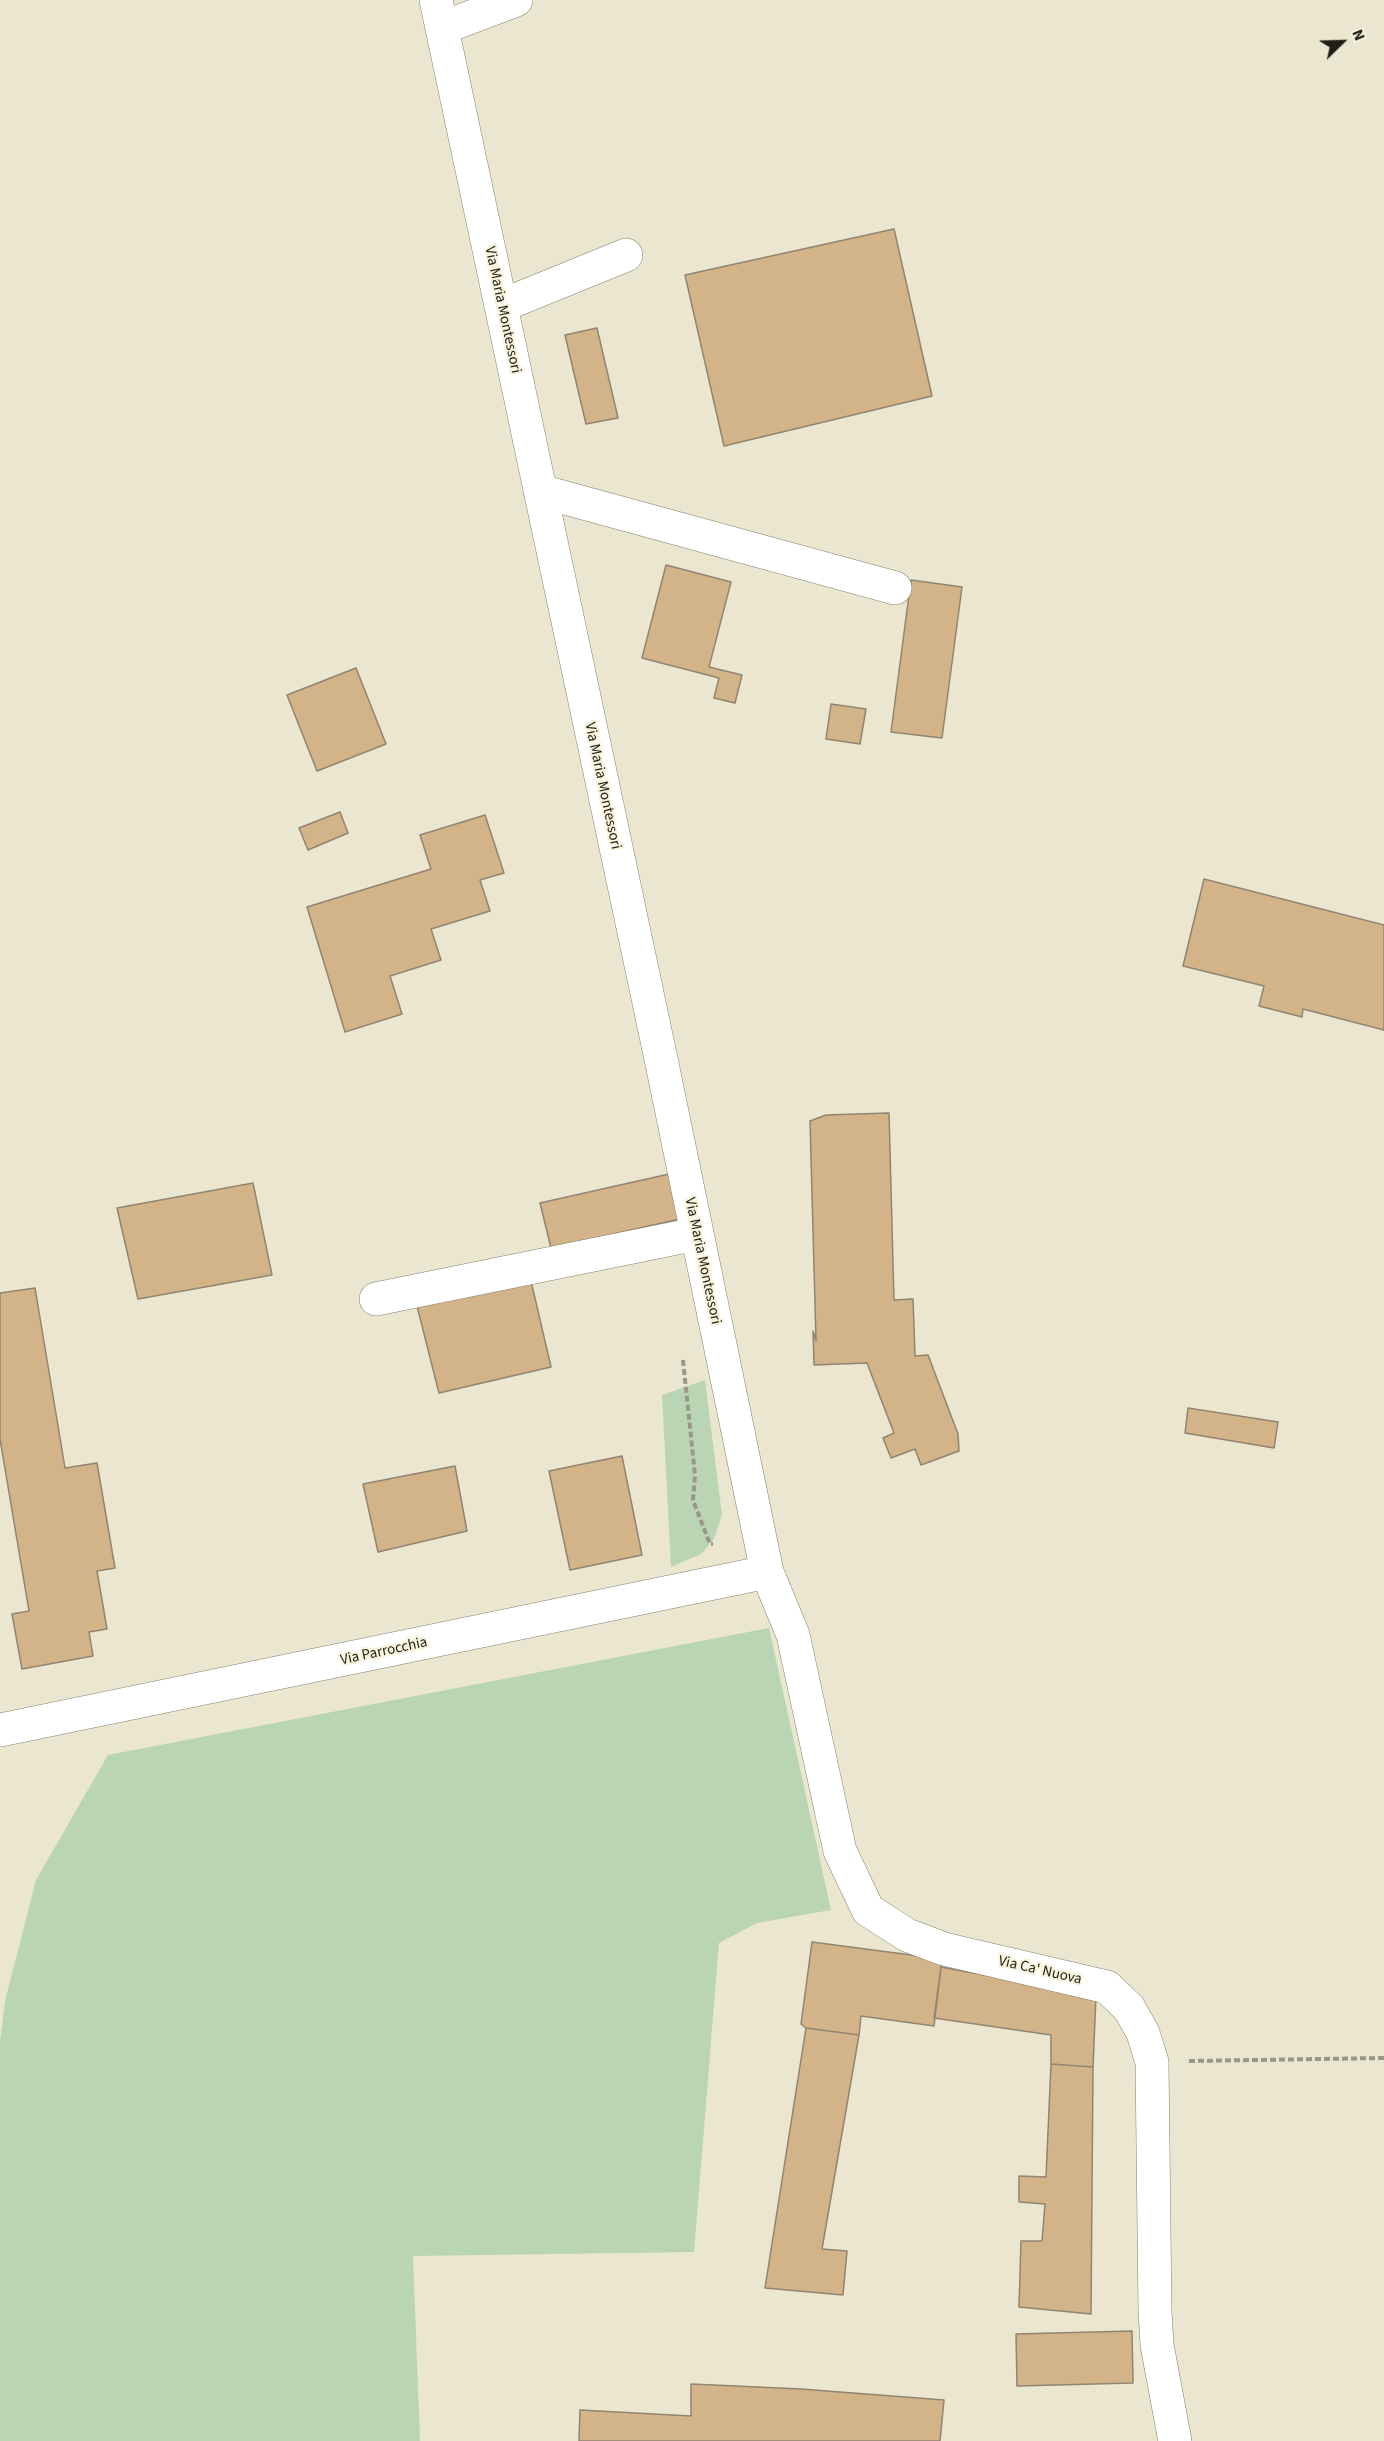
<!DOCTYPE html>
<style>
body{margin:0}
#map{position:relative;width:1384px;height:2441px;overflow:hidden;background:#eae6cf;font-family:"Source Sans 3",sans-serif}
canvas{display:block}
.north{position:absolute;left:1312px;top:12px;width:60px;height:60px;-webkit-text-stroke:4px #f8f3dc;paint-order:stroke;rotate:67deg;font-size:16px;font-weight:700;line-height:24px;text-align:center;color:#201e16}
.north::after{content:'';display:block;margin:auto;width:21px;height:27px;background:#201e16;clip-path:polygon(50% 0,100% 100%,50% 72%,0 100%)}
</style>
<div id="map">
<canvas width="1384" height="2441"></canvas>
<div class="north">N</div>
</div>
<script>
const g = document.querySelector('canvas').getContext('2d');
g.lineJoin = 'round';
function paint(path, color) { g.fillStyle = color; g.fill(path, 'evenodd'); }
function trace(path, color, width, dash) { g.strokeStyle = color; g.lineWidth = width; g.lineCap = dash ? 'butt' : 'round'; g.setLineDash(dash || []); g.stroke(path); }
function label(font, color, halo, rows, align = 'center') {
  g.font = font + ' "Source Sans 3",sans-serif'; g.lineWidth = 4.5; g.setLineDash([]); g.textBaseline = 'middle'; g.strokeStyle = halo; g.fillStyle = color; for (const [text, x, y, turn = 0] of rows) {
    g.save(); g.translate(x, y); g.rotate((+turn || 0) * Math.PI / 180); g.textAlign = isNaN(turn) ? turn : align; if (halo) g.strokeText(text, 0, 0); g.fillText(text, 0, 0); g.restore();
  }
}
paint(new Path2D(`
 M705 1380 722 1515 714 1539 701 1554 671 1567 662 1395Z
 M769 1628 831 1910 757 1923 719 1943 694 2252 413 2256 420 2441H0V2041L5 2001 36 1880 108 1755Z`), '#bad5b4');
const building = new Path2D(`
 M894 229 932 396 724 446 685 275Z
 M597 328 618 418 586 424 565 335Z
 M666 565 731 582 709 667 742 675 735 703 714 698 719 678 642 658Z
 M911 580 962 587 942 738 891 732Z
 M356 668 386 744 317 771 287 695Z
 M831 704 866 709 860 744 826 739Z
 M340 812 348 833 308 850 299 828Z
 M485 815 504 873 480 880 490 911 431 929 441 960 390 976 402 1014 345 1032 307 907 431 869 420 835Z
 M1204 879 1384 925V1030L1303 1009 1302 1017 1259 1006 1264 986 1183 966Z
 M889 1113 894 1300 913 1299 915 1356 928 1355 958 1434 959 1451 921 1465 915 1449 891 1458 883 1438 894 1433 867 1363 814 1365 813 1331 816 1341 810 1121 826 1115Z
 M678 1172 689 1217 551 1248 540 1203Z
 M253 1183 272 1275 138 1299 117 1208Z
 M531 1281 551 1367 439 1393 417 1306Z
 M35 1288 65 1468 97 1463 115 1568 97 1571 107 1629 89 1632 93 1656 22 1669 12 1614 29 1611 0 1439V1293Z
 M1188 1408 1278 1422 1274 1448 1185 1433Z
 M622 1456 642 1555 570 1570 549 1471Z
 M455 1466 467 1531 378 1552 363 1484Z
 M812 1942 942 1959 934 2026 861 2016 859 2035 806 2028 801 2024Z
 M941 1967 1096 1996 1093 2067 1051 2064V2035L934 2018Z
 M806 2028 859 2035 822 2249 847 2251 843 2295 765 2288Z
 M1051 2064 1093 2067 1091 2314 1019 2307 1021 2241H1042L1045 2204 1019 2202V2176L1046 2177Z
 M1132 2331 1133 2383 1017 2386 1016 2334Z
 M691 2384 801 2389 944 2400 940 2441H579L580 2410 691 2416Z`);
paint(building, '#d3b488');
trace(building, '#918471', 1.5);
const minor = new Path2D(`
 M436 0 661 1059 767 1572 793 1635 840 1851 868 1910 907 1935 944 1949 1107 1987 1129 2008 1143 2033 1152 2062 1155 2311 1157 2345 1175 2441
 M442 28 516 0
 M501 306 626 255
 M540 491 895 588
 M376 1299 696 1234
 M0 1730 767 1572`);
trace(minor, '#85816c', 34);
trace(new Path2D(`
 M683 1360 695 1475 693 1500 710 1544H713
 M1189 2061 1384 2058`), '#9a9786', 4, [6, 3]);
trace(minor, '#fff', 33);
label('15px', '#201e16', '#f8f3dc', [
 ["Via Maria Montessori",502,310,78],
 ["Via Maria Montessori",602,786,78],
 ["Via Maria Montessori",702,1261,78],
 ["Via Parrocchia",384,1652,-12],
 ["Via Ca' Nuova",1040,1971,13]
]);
</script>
